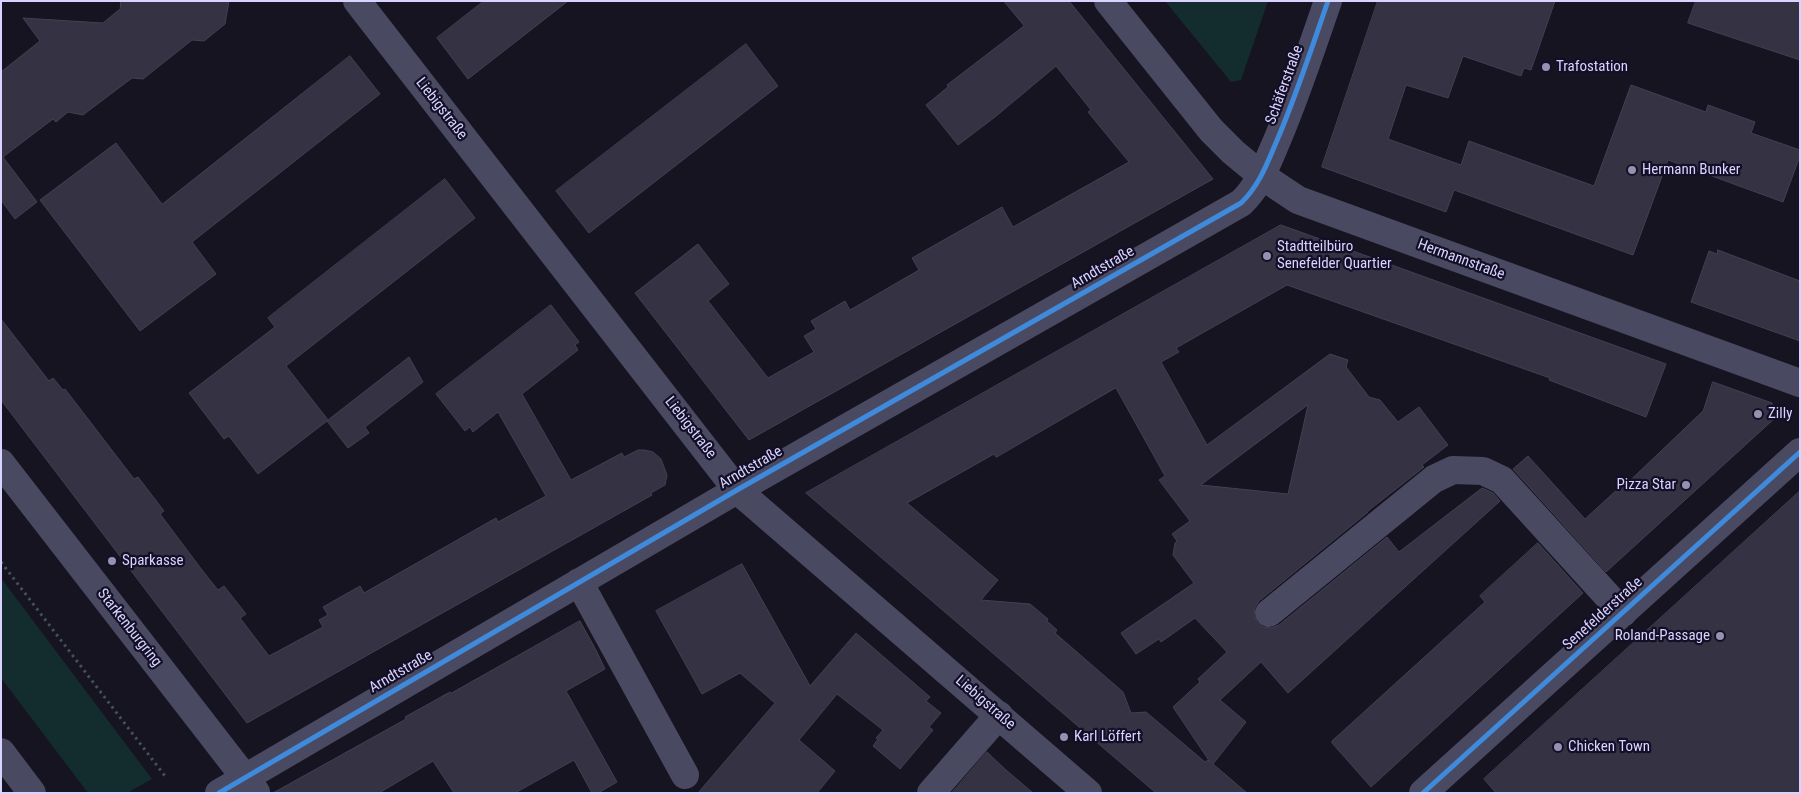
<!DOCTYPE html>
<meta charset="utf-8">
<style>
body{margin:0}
#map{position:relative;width:1801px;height:794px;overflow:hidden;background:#161421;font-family:"Roboto Condensed",sans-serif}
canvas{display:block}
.frame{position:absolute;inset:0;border:2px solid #d9d4ff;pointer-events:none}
</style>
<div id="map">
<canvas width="1801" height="794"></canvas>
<div class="frame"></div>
</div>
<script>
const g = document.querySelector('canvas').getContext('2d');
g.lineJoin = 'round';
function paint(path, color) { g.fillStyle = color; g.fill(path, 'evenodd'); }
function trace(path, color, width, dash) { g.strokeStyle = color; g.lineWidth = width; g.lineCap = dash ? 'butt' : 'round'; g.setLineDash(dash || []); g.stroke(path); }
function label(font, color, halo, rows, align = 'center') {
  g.font = font + ' "Roboto Condensed",sans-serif'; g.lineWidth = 4.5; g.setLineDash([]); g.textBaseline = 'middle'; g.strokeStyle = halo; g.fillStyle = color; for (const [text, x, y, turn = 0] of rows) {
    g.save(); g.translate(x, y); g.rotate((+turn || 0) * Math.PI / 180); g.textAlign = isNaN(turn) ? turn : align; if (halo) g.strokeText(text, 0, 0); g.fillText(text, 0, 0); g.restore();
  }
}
paint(new Path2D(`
 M1165 1H1268L1241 80 1231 82Z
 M1 578 152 779 127 793H88L1 678Z`), '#132c2d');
const building = new Path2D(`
 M121 1H229L225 24 204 41 192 40 143 79 132 78 83 115 68 112 56 122 53 119 3 157 37 202 15 219 1 200V72L40 41 23 18 103 23 120 9Z
 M484 1H568L468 79 437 38Z
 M1004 1H1069L1213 179 749 440 635 293 698 244 729 284 708 301 768 378 814 352 804 336 816 329 811 321 845 301 850 310 919 270 912 258 1002 207 1013 227 1129 162 1088 112 1091 110 1056 66 995 117 958 145 926 105 948 87 947 85 1024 26Z
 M1378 1H1555L1531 70 1524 68 1521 76 1463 56 1448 98 1406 85 1388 139 1461 165 1469 141 1594 186 1631 85 1706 112 1708 105 1755 122 1751 133 1800 150V156L1783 202 1668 160 1633 255 1454 190 1446 212 1322 167Z
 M1696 1H1800V60L1688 23Z
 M746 44 778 86 589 233 556 191Z
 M350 56 380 94 192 242 216 274 140 331 40 200 116 143 162 204Z
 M445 179 475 218 286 366 328 420 409 357 423 382 365 427 369 433 348 448 327 421 258 474 229 436 224 439 189 393 275 327 268 318Z
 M1281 225 1666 364 1646 417 1549 380 1550 378 1287 285 1176 348 1179 352 1161 362 1207 445 1330 354 1348 360 1346 367 1369 397 1380 400 1398 422 1419 407 1448 445 1422 465 1424 467 1368 511V512L1259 601 1255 607 1254 615 1257 622 1263 627 1271 628 1279 625 1387 537 1399 552 1482 488 1493 493 1500 501 1288 693 1261 662 1220 700 1246 722 1213 764 1247 793H1156L806 493ZM1116 388 1165 476 1159 480 1190 521 1172 534 1177 541 1175 543 1173 555 1194 583 1121 633 1136 654 1159 639 1161 642 1195 618 1227 652 1198 679 1200 682 1173 707 1210 762 1208 760 1205 762 1146 712 1131 713 1123 692 1055 633 1057 630 1047 621 1048 619 1030 604 981 600 998 580 907 503 994 454 996 457ZM1308 405 1288 494 1201 485Z
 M1718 250 1800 281V341L1691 302 1709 251 1717 254Z
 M551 305 579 342 575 345 578 350 522 394 571 480 622 453 624 457 638 450H645L653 452 661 459 667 475 665 485 651 493 652 495 247 723 1 400V319L49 381 53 378 63 390 65 389 134 479 138 477 164 511 160 514 202 570 218 590 224 586 246 614 240 618 269 656 323 627 319 620 328 615 323 607 360 586 364 593 496 518 498 522 546 496 498 412 473 432 470 427 465 431 436 394Z
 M1713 382 1772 403 1775 418 1606 572 1513 469 1528 456 1585 519 1620 487 1617 493 1703 411Z
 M1800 491V793H1496L1484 779Z
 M1538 543 1583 593 1371 787 1332 743V741L1485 602 1480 596Z
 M742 564 810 686 856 633 930 697 926 701 941 713 929 727 933 730 900 769 873 746 878 739 876 738 883 730 837 694 799 740 835 771 817 793H698L775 703 740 673 702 694 656 611Z
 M580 621 596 650 605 669 566 691 617 782 598 793H592L574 760 515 793H454L433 761 379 793H273L406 719 405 717 450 692 451 693Z
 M987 752 1006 770 1033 793H952Z`);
paint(building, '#343243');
trace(building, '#433f54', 1);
trace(new Path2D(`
 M1779 417 1784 412
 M1 562 165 776`), '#44505f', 3, [2.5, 4]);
trace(new Path2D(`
 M357 1 737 490 1088 793
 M1108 1 1211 130 1233 152 1262 176 1298 200 1800 383
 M1 463 256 792
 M579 582 685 775
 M1269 613 1434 479 1453 470 1483 471 1502 480 1623 613
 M1 752 32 793
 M219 793 737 490 1241 203C1260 185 1268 161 1278 138 1297 93 1312 47 1328 1
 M931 793 999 715
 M1423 793 1800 452`), '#4a4962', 28);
trace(new Path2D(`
 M219 793 737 490 1241 203C1260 185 1268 161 1278 138 1297 93 1312 47 1328 1
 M1423 793 1800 452`), '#408adc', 5);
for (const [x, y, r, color] of [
 [1546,67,5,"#9591b1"],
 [1632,170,5,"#9591b1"],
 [1267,256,5,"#9591b1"],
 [1758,414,5,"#9591b1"],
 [1686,485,5,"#9591b1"],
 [112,561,5,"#9591b1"],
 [1720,636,5,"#9591b1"],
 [1064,737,5,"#9591b1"],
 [1558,747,5,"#9591b1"]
]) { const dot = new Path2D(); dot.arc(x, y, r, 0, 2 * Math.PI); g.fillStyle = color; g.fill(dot); trace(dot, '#130f26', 2); }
label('15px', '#d9d4ff', '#130f26', [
 ["Trafostation",1556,67],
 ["Hermann Bunker",1642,170],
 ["Stadtteilbüro",1277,247],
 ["Senefelder Quartier",1277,264],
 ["Zilly",1768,414],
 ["Pizza Star",1676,485,"right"],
 ["Sparkasse",122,561],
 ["Roland-Passage",1710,636,"right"],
 ["Karl Löffert",1074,737],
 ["Chicken Town",1568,747]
], 'left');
label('15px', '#d9d4ff', '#130f26', [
 ["Schäferstraße",1285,85,-70],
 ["Liebigstraße",441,109,52],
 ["Hermannstraße",1461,260,20],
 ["Arndtstraße",1103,268,-30],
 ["Liebigstraße",690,428,52],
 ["Arndtstraße",751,468,-30],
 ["Senefelderstraße",1603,614,-42],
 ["Starkenburgring",129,628,52],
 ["Arndtstraße",401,672,-30],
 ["Liebigstraße",985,703,41]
]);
</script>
